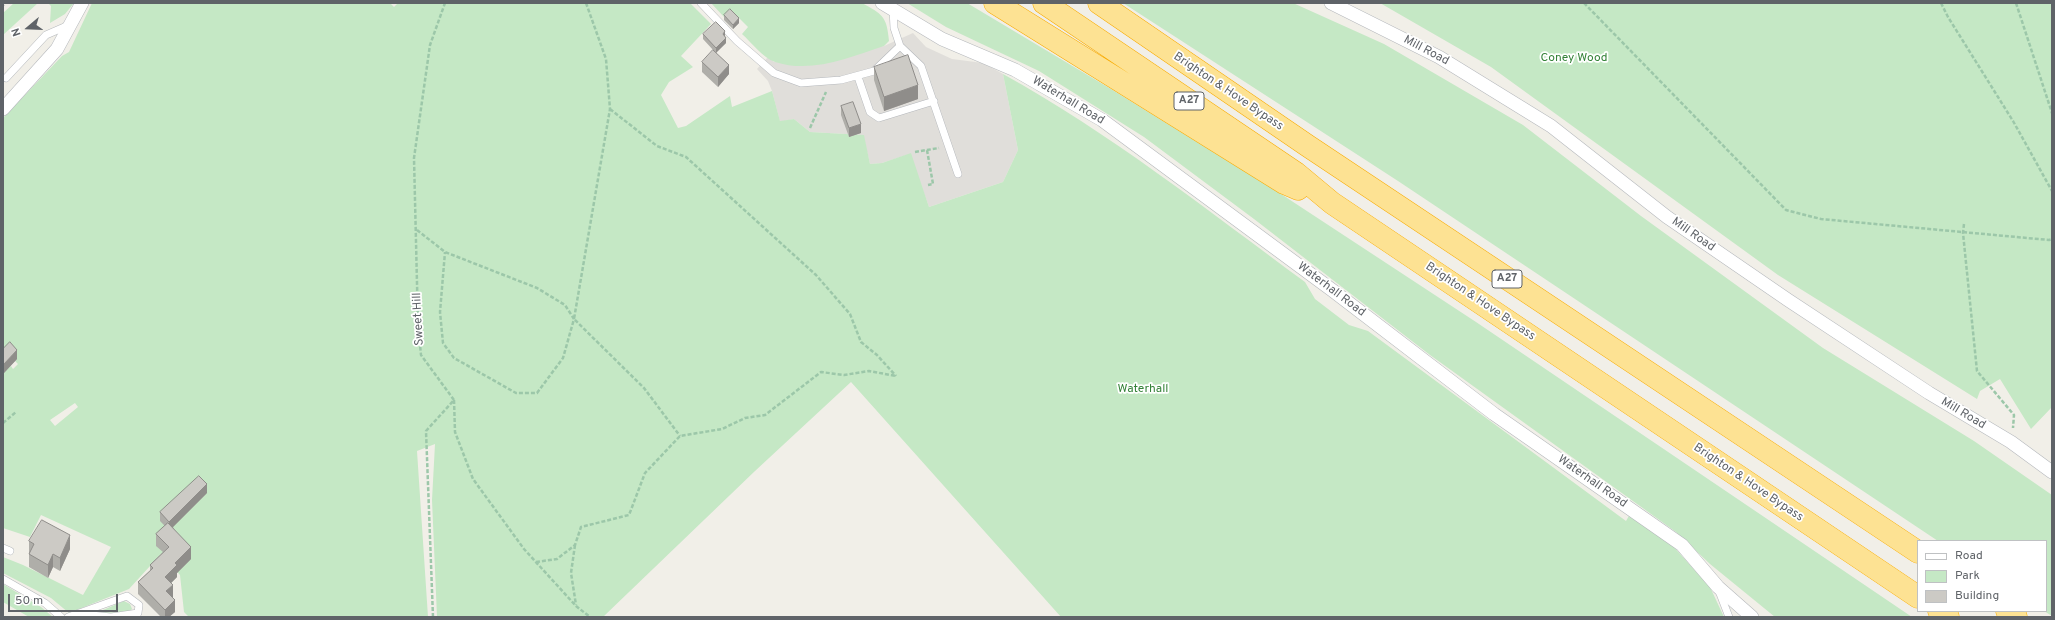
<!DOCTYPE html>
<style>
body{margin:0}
#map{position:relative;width:2055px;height:620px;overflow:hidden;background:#f1efe8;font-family:Overpass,sans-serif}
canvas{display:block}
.frame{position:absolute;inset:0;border:4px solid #5f6368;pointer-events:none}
.legend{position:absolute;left:1917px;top:540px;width:130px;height:72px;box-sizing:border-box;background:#fff;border:1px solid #bfc1c3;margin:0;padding:5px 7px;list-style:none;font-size:12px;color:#5f6368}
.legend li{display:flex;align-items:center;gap:8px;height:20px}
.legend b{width:20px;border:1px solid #bfc1c3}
.north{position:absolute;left:8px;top:8px;width:40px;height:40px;-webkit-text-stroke:3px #fff;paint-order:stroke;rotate:251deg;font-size:11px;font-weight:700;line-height:16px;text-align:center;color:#5f6368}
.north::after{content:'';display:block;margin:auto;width:14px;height:18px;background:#5f6368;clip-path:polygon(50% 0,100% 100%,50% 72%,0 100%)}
.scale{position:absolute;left:8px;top:594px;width:110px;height:18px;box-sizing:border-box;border:2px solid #5f6368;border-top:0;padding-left:5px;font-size:12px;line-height:14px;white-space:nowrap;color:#5f6368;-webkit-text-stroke:3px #fff;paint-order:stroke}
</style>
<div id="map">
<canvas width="2055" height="620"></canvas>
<div class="frame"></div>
<ul class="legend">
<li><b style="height:5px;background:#fff"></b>Road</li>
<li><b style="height:11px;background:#c5e8c5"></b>Park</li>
<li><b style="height:11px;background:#cccac5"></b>Building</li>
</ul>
<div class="north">N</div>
<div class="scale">50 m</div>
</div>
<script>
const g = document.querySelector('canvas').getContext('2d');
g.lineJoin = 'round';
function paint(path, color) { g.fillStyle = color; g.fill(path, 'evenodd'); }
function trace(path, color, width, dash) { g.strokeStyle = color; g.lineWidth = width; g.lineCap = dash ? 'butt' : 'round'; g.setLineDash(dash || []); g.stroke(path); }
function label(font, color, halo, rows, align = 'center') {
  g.font = font + ' Overpass,sans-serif'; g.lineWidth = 3.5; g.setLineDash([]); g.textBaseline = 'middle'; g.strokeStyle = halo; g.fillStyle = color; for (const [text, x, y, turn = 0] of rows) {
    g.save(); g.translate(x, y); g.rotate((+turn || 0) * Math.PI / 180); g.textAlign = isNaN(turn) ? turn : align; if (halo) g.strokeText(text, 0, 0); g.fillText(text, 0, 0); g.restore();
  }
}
paint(new Path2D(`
 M913 33 926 47 952 59 983 63 1003 74 1018 150 1003 182 929 207 910 154 882 163 870 164 863 135 810 132 794 119 780 122 772 91 768 81 757 69 768 57 774 62 884 46Z`), '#e0deda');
paint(new Path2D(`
 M14 3H38L3 35V13Z
 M48 3H74L65 14 50 23 51 6Z
 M92 3H390L394 7 398 3H690L711 24 681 56 693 67 669 82 661 95 678 128 686 126 730 96 732 107 772 91 780 121 794 119 810 132 864 135 870 164 882 163 911 153 929 207 1003 182 1018 150 1003 74C1110 133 1207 210 1305 282L1315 299 1349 325 1368 331 1626 521 1630 514 1672 545 1710 587 1724 617H1061L851 382 755 471 603 617H437L432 500 435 444 417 451 428 617H189L184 612 180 575 161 554 129 589 69 613 51 598 3 573V557L23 565 83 595 111 547 41 515 30 537 3 528V372L11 366 13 369 18 364 15 361 17 359 3 358V118L62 56 69 52ZM75 403 78 407 55 426 50 420Z
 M711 3H862C882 14 887 16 889 41L884 46C850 57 812 74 775 62 763 58 751 42 742 34L748 27 731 10 724 17Z
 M907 3H967L1111 89 1281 194 1476 322 1912 617H1775L1710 564 1676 532 1430 355 1254 219 1144 137 1039 71 946 27Z
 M1123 3H1293L1384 44 1523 125 1641 216 1823 348 1974 441 2052 495V616L2044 611H2046V541H1938L1398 181Z
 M1380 3H2052V407L2031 429 2000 379 1980 391 1977 399 1778 275 1491 67Z
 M3 584 41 607 53 617H29L3 602Z
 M124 601 130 604 132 609 129 612 96 613Z`), '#c5e8c5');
const lane = new Path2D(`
 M701 3 737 41 774 73 801 83 841 80 874 71 900 46 894 28 893 9
 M900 46 921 66 958 174
 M858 77 870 112 879 118 934 101
 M6 78 46 35 69 25
 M3 548 10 551
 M3 579 45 603 61 617
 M1719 591 1729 617
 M68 617 127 596 139 605 138 613 111 617 81 614`);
const street = new Path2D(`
 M882 3 942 39 1015 70 1102 120 1332 290 1494 414 1682 545 1718 587 1752 617
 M1331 3 1439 57 1551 126 1667 217 1788 300 1929 393 2011 442 2052 472
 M3 109 57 49 82 3`);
const highway = new Path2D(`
 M995 3 1284 183 1298 189
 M1044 3 1296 173 1332 203 1918 597
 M1099 3 1308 146 1918 552
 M1939 611 1948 617
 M2007 611 2016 617`);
trace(lane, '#b5b8bc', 8);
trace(street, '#b5b8bc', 14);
trace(highway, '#f9ab00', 23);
trace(new Path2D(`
 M586 3 606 59 610 109 574 319 644 388 680 436
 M1584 3 1786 210 1821 219 2049 240 2052 239
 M1941 3 1948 17 2013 121 2052 191
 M2016 3 2052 113
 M610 109 657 146 686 157 816 275 850 314 861 342 877 355 896 376
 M810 128 826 92
 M927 150 933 184 928 185
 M915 152 939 148
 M1964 224 1963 233 1977 371 2014 415 2013 428
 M417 230 445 252 537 288 565 305 574 319 563 358 537 393H516L454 358 443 343 440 312 445 252
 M454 400 455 432 473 479 524 549 576 606 590 617
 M3 423 16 412
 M575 545 571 573 576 605
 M536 562 557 559 575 545 581 527 629 515 645 473 680 436 722 429 745 418 765 415 821 372 844 375 869 371 896 376
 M433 617 426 431 454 400 421 355 418 325 414 158 430 45 445 3`), '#9cc7a9', 2.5, [4, 2]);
trace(lane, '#fff', 7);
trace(street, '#fff', 13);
trace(highway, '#fde293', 22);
trace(new Path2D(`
 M3 5 5 3`), '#b6b7b8', 3, [1, 5]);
paint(new Path2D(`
 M724 15 739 23 733 29 724 20Z
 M703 34 725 36V37L726 43 716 52 729 74 718 87 702 72V62L714 51 703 39Z
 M874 67 918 99 884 111 874 80Z
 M841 106 861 133 849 137 841 115Z
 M3 349 17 359 4 373 3 372Z
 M207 493 173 527 191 559 177 573V577L171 583 173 597H172L175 612 169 617H161L138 594V582L150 571V565L163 552 156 546V534L165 526 160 521V512Z
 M29 541 70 549 60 571 53 567 48 578 29 567Z`), '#afaea9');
paint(new Path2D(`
 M739 18V23L733 29V25Z
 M725 31V36L723 39V34Z
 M726 38V43L716 53V48Z
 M729 65V74L718 87V77Z
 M918 85V99L884 111V97Z
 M861 124V133L849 137V128Z
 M17 350V359L4 373V364Z
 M207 484V493L169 531V522Z
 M70 535V549L60 571V558Z
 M191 547V559L177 573V577L165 589V577L175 563Z
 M53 554V567L48 578V565Z
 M173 585V597L166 603V591Z
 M175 600V612L169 617H165V610Z`), '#8f8d8a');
const building = new Path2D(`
 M730 9 739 18 733 25 724 15Z
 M716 22 725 31 723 34 726 38 716 48 703 34Z
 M713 50 729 65 718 77 702 62Z
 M908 55 918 85 884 97 874 67Z
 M853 102 861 124 849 128 841 106Z
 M10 342 17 350 4 364 3 363V349Z
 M199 476 207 484 169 522 160 512Z
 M42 520 70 535 60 558 53 554 48 565 29 554 34 544 29 541Z
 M168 523 191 547 175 563 177 565 165 577 173 585 166 591 175 600 165 610 138 582 153 568 150 565 169 547 156 534Z`);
paint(building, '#cccac5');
trace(building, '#8f8d8a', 1);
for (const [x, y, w] of [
 [1189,101,30],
 [1507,279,30]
]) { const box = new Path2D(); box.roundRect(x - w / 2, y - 9, w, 18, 3); g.fillStyle = '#fff'; g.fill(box); trace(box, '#5f6368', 1); }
label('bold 11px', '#5f6368', null, [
 ["A27",1189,101],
 ["A27",1507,279]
]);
label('12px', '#5f6368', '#fff', [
 ["Mill Road",1426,51,28],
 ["Brighton & Hove Bypass",1228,92,34],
 ["Waterhall Road",1068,101,31],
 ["Mill Road",1693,235,35],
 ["Waterhall Road",1331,290,37],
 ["Brighton & Hove Bypass",1480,302,34],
 ["Sweet Hill",419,319,-93],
 ["Mill Road",1963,414,31],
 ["Waterhall Road",1592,482,35],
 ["Brighton & Hove Bypass",1748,483,34]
]);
label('12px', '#348238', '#fff', [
 ["Coney Wood",1574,59],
 ["Waterhall",1143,390]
]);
</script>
